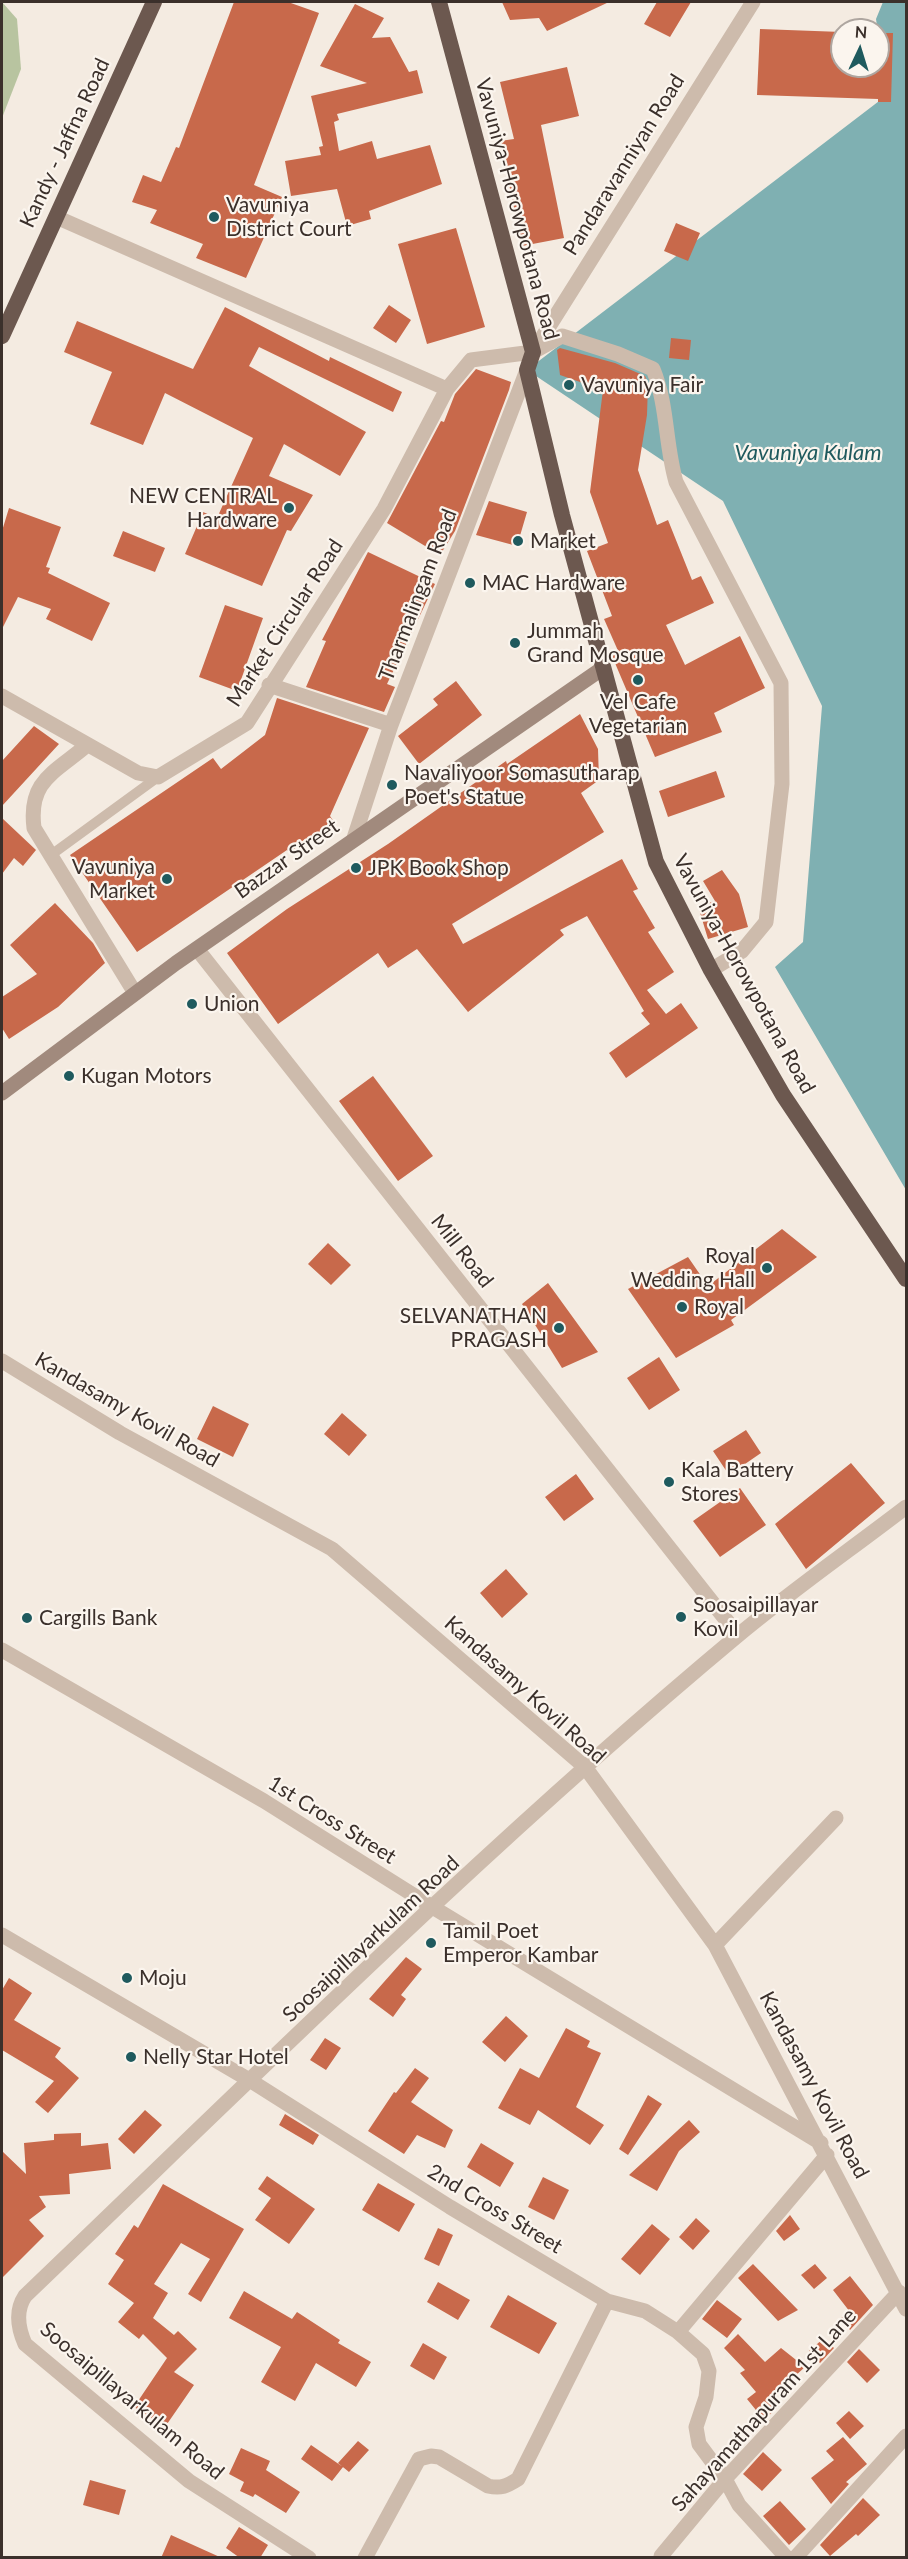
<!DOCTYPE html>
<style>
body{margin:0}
#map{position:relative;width:908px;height:2559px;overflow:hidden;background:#f4ebe1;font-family:Lato,sans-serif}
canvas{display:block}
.frame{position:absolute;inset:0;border:3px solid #3b302b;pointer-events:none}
.north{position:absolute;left:830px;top:18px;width:60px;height:60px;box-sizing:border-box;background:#fbf5ee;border:2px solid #aea6a0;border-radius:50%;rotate:4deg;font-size:16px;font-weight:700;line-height:24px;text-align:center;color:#3b302b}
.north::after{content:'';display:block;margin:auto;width:21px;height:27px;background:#1f5a5e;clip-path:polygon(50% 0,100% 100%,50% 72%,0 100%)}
</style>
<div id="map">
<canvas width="908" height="2559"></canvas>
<div class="frame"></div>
<div class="north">N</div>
</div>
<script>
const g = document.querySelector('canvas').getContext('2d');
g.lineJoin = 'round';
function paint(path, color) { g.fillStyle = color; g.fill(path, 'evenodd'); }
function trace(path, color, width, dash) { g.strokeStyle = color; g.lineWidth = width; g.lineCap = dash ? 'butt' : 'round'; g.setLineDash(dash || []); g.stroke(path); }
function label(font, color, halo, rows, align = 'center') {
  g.font = font + ' Lato,sans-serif'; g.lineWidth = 4.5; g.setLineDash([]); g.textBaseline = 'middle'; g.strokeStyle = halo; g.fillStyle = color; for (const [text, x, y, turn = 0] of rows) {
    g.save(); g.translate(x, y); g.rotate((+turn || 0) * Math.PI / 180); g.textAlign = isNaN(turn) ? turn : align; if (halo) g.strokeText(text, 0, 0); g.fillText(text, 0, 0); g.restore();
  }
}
paint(new Path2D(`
 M2 2 17 19 21 69 2 118Z`), '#b8c4a0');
paint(new Path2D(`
 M883 2H906V1190L775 967 803 942 822 706 723 501 527 370 887 95 876 19Z`), '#7fb0b2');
paint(new Path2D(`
 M234 2H288L319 13 254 185 282 197 246 278 196 258 203 244 150 223 157 210 132 202 143 175 161 182 176 147 179 148Z
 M502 2H609L547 31 539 18 510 20Z
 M657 2H691L670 37 644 24Z
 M355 4 384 18 372 38 390 37 409 72 417 70 423 93 337 114 339 120 334 122 339 151 372 141 377 159 430 145 442 184 369 211 371 219 347 226 337 189 291 196 285 161 321 155 319 147 323 146 311 96 367 83 320 66Z
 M760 29 842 32V66H878V33H893L891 102H878V99L757 95Z
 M567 67 579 116 541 125 564 238 522 246 500 141 514 139 500 82Z
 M676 223 700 233 688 261 664 251Z
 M456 228 485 327 427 344 398 244Z
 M389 305 411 320 396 343 373 328Z
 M225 307 329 361 330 357 402 392 393 412 259 347 249 366 366 432 340 476 284 444 269 476 313 495 291 531 287 530 262 586 185 554 203 512 217 518 253 438 165 393 143 445 90 424 112 372 64 352 77 321 193 369Z
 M671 338 691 340 689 360 669 358Z
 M560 348 615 363 645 376 648 384 647 415 638 470 657 525 668 520 692 580 701 576 714 603 666 625 685 665 740 636 765 688 714 713 722 732 655 757 612 656 619 653 604 619 612 616 587 551 608 543 590 492 603 390 560 375 557 350Z
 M476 369 511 382 509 390 455 531 440 555 387 523 441 421 444 422 455 394Z
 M489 501 527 512 517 546 476 535Z
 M9 508 61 527 46 567 50 568 48 573 110 603 92 641 46 619 51 609 18 597 2 629V531Z
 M123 531 165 548 155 572 113 556Z
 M368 552 435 584 387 684 395 687 384 712 306 687 326 641 322 640Z
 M225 605 263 618 237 691 199 677Z
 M456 681 482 715 419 764 398 736 438 705 433 699Z
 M277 698 369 728 330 816 334 822 292 855 287 850 137 952 70 855 213 758 221 769 265 735Z
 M580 714 598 749 599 780 581 793 604 832 452 924 463 944 622 859 638 889 633 891 655 928 648 932 674 972 647 990 666 1014 681 1003 698 1028 626 1078 609 1053 650 1024 641 1013 644 1011 587 916 560 930 564 935 468 1012 417 949 388 968 378 953 278 1024 227 953 287 909 388 844 506 761 507 764Z
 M34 726 59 744 2 806V761Z
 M716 771 725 797 668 817 659 791Z
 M2 818 36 850 23 866 14 858 2 874Z
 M722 870 739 894 748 927 708 939 698 906 715 901 703 881Z
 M55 903 93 943 105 963 58 1007 9 1039 2 1028V997L37 974 10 945Z
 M373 1076 433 1156 398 1181 339 1101Z
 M782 1229 817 1257 731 1320 734 1325 676 1358 628 1289 688 1257 708 1286Z
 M328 1243 351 1265 331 1285 308 1264Z
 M548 1283 598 1352 562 1368 522 1304Z
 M659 1357 680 1390 649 1410 627 1378Z
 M213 1406 249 1424 233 1457 197 1439Z
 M342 1413 367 1435 349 1456 324 1434Z
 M746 1430 761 1453 729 1475 713 1451Z
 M851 1463 885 1503 806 1569 775 1524Z
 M576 1474 594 1499 564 1521 545 1497Z
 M740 1488 766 1525 720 1557 693 1521Z
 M506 1569 528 1594 502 1618 480 1593Z
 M406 1957 422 1969 401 1995 406 1999 393 2017 369 1999Z
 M9 1978 32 1993 14 2020 61 2048 55 2057 79 2078 48 2113 35 2102 54 2081 2 2050V1990Z
 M506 2016 528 2036 505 2062 482 2042Z
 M566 2028 590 2041 587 2047 601 2053 576 2107 604 2125 590 2145 538 2110 530 2125 498 2108 520 2068 539 2078Z
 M325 2038 341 2048 326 2070 310 2060Z
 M415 2068 429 2078 411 2102 453 2130 445 2148 417 2135 404 2154 368 2131 394 2092 396 2093Z
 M648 2095 662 2104 628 2155 619 2149Z
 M145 2110 162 2125 134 2154 118 2139Z
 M285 2114 319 2135 313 2145 279 2125Z
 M689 2120 700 2132 679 2151 657 2191 629 2175Z
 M81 2133V2146L108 2143 111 2169 69 2174 70 2194 39 2196 46 2207 29 2220 44 2236 2 2278V2151L26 2174 24 2143 54 2140V2134Z
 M481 2143 514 2163 500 2187 467 2167Z
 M267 2176 315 2209 289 2244 255 2220 271 2198 258 2189Z
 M543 2177 569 2190 554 2220 528 2207Z
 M378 2183 415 2204 399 2232 362 2210Z
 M163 2184 244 2229 201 2302 188 2294 210 2259 181 2243 154 2284 168 2293 153 2318 174 2335 178 2331 197 2349 174 2372 194 2385 165 2427 134 2407 167 2358 143 2334 139 2339 118 2322 134 2303 108 2284 124 2260 115 2254 134 2225 138 2228Z
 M790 2215 800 2229 784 2241 776 2231Z
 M696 2218 710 2231 693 2250 679 2237Z
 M652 2224 670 2239 640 2275 621 2259Z
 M438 2228 453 2235 439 2266 424 2259Z
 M753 2264 798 2310 778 2321 738 2278Z
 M815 2264 827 2278 814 2289 801 2275Z
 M850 2276 873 2305 850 2330 841 2318 850 2312 833 2290Z
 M438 2282 470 2300 458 2320 427 2302Z
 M244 2291 292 2319 297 2312 340 2340 338 2343 371 2362 356 2387 316 2363 295 2401 261 2382 281 2347 229 2318Z
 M508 2295 557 2323 539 2354 490 2327Z
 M717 2300 742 2319 727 2338 702 2319Z
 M738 2334 765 2362 781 2348 805 2367 774 2395 781 2404 764 2420 747 2399 756 2392 740 2373 745 2370 724 2348Z
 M824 2338 834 2348 820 2363 809 2351Z
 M423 2343 447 2357 434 2380 410 2366Z
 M859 2349 880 2370 867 2383 847 2362Z
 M849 2411 864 2426 850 2439 836 2423Z
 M843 2437 867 2464 846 2482 849 2484 831 2504 811 2478 834 2460 826 2451Z
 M358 2441 369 2450 349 2472 338 2463Z
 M311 2445 343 2467 332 2481 301 2459Z
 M241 2448 270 2461 266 2470 300 2492 286 2513 255 2494 253 2497 240 2491 244 2482 229 2474Z
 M763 2452 782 2470 762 2491 743 2474Z
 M90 2480 126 2490 119 2515 83 2505Z
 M863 2498 880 2515 858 2536 856 2534 830 2556 820 2545Z
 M780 2501 806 2529 789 2545 763 2516Z
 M239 2527 268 2545 260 2558H240L226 2548Z
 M171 2535 222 2558H161Z`), '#c8694b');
trace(new Path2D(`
 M51 855 158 777`), '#cdbbac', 10);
trace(new Path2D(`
 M56 217 447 389
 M269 685 391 725
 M2 696 138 773 158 777 247 723 384 509 447 389 471 360 533 352 562 336 618 354 653 369C668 406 665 444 676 482L781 683 782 784 766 922 742 951 711 970
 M86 746C54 773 28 781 34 828L135 993
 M354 838 391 725 527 370
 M197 949 738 1635
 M2 1361 120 1433 332 1549 585 1767 715 1945 906 2309
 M2 1650 264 1801 434 1908 821 2143
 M2 1935 251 2081 450 2207 607 2301 518 2479C507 2486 501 2489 488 2486L439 2457 431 2456 419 2459 365 2558
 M715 1945 836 1818
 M607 2301 645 2311 678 2332
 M661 2556 725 2479 899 2292
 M309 2558 189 2481 25 2344C18 2328 15 2311 25 2296 258 2073 488 1844 736 1637 791 1591 850 1550 906 1507
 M787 2558 739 2505 725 2479 699 2444 696 2427 706 2397 709 2371 703 2354 678 2332 827 2155
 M795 2558 906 2436`), '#cdbbac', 15);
trace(new Path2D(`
 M533 352 753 2`), '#cdbbac', 15);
trace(new Path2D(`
 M2 1093 176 963 603 668`), '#a18a7d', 15);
trace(new Path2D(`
 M439 2 533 352 527 370 562 515 656 862 711 970 783 1095 906 1279
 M2 336 154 2`), '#6c584f', 16);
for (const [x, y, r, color] of [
 [214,217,6,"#1f5a5e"],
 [569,385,6,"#1f5a5e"],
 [289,508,6,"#1f5a5e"],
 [518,541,6,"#1f5a5e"],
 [470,583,6,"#1f5a5e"],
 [515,643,6,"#1f5a5e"],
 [638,680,6,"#1f5a5e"],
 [392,785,6,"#1f5a5e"],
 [356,868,6,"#1f5a5e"],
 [167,879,6,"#1f5a5e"],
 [192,1004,6,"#1f5a5e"],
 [69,1076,6,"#1f5a5e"],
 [767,1268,6,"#1f5a5e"],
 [682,1307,6,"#1f5a5e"],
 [559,1328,6,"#1f5a5e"],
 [669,1482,6,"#1f5a5e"],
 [681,1617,6,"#1f5a5e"],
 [27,1618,6,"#1f5a5e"],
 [431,1943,6,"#1f5a5e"],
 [127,1978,6,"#1f5a5e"],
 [131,2057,6,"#1f5a5e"]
]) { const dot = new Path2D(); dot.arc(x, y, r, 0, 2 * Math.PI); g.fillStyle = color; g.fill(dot); trace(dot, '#fbf5ee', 2); }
label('21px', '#3b302b', '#fbf5ee', [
 ["Kandy - Jaffna Road",65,143,-65],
 ["Pandaravanniyan Road",624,165,-58],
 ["Vavuniya-Horowpotana Road",517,209,75],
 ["Tharmalingam Road",418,595,-69],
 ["Market Circular Road",285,623,-57],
 ["Bazzar Street",287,859,-35],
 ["Vavuniya-Horowpotana Road",744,974,61],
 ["Mill Road",462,1251,52],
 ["Kandasamy Kovil Road",127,1410,30],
 ["Kandasamy Kovil Road",525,1690,42],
 ["1st Cross Street",332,1820,32],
 ["Soosaipillayarkulam Road",371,1939,-43],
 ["Kandasamy Kovil Road",814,2085,62],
 ["2nd Cross Street",495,2209,31],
 ["Soosaipillayarkulam Road",132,2401,40],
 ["Sahayamathapuram 1st Lane",764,2410,-48]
]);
label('21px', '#3b302b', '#fbf5ee', [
 ["Vavuniya",226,205],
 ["District Court",226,229],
 ["Vavuniya Fair",581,385],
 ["NEW CENTRAL",277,496,"right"],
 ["Hardware",277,520,"right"],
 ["Market",530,541],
 ["MAC Hardware",482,583],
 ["Jummah",527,631],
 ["Grand Mosque",527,655],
 ["Vel Cafe",638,702,"center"],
 ["Vegetarian",638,726,"center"],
 ["Navaliyoor Somasutharap",404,773],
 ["Poet's Statue",404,797],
 ["Vavuniya",155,867,"right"],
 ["Market",155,891,"right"],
 ["JPK Book Shop",368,868],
 ["Union",204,1004],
 ["Kugan Motors",81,1076],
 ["Royal",755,1256,"right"],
 ["Wedding Hall",755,1280,"right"],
 ["Royal",694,1307],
 ["SELVANATHAN",547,1316,"right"],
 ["PRAGASH",547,1340,"right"],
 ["Kala Battery",681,1470],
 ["Stores",681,1494],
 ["Soosaipillayar",693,1605],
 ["Kovil",693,1629],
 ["Cargills Bank",39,1618],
 ["Tamil Poet",443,1931],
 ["Emperor Kambar",443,1955],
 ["Moju",139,1978],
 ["Nelly Star Hotel",143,2057]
], 'left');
label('italic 22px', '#1f5a5e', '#fbf5ee', [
 ["Vavuniya Kulam",808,453]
]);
</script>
